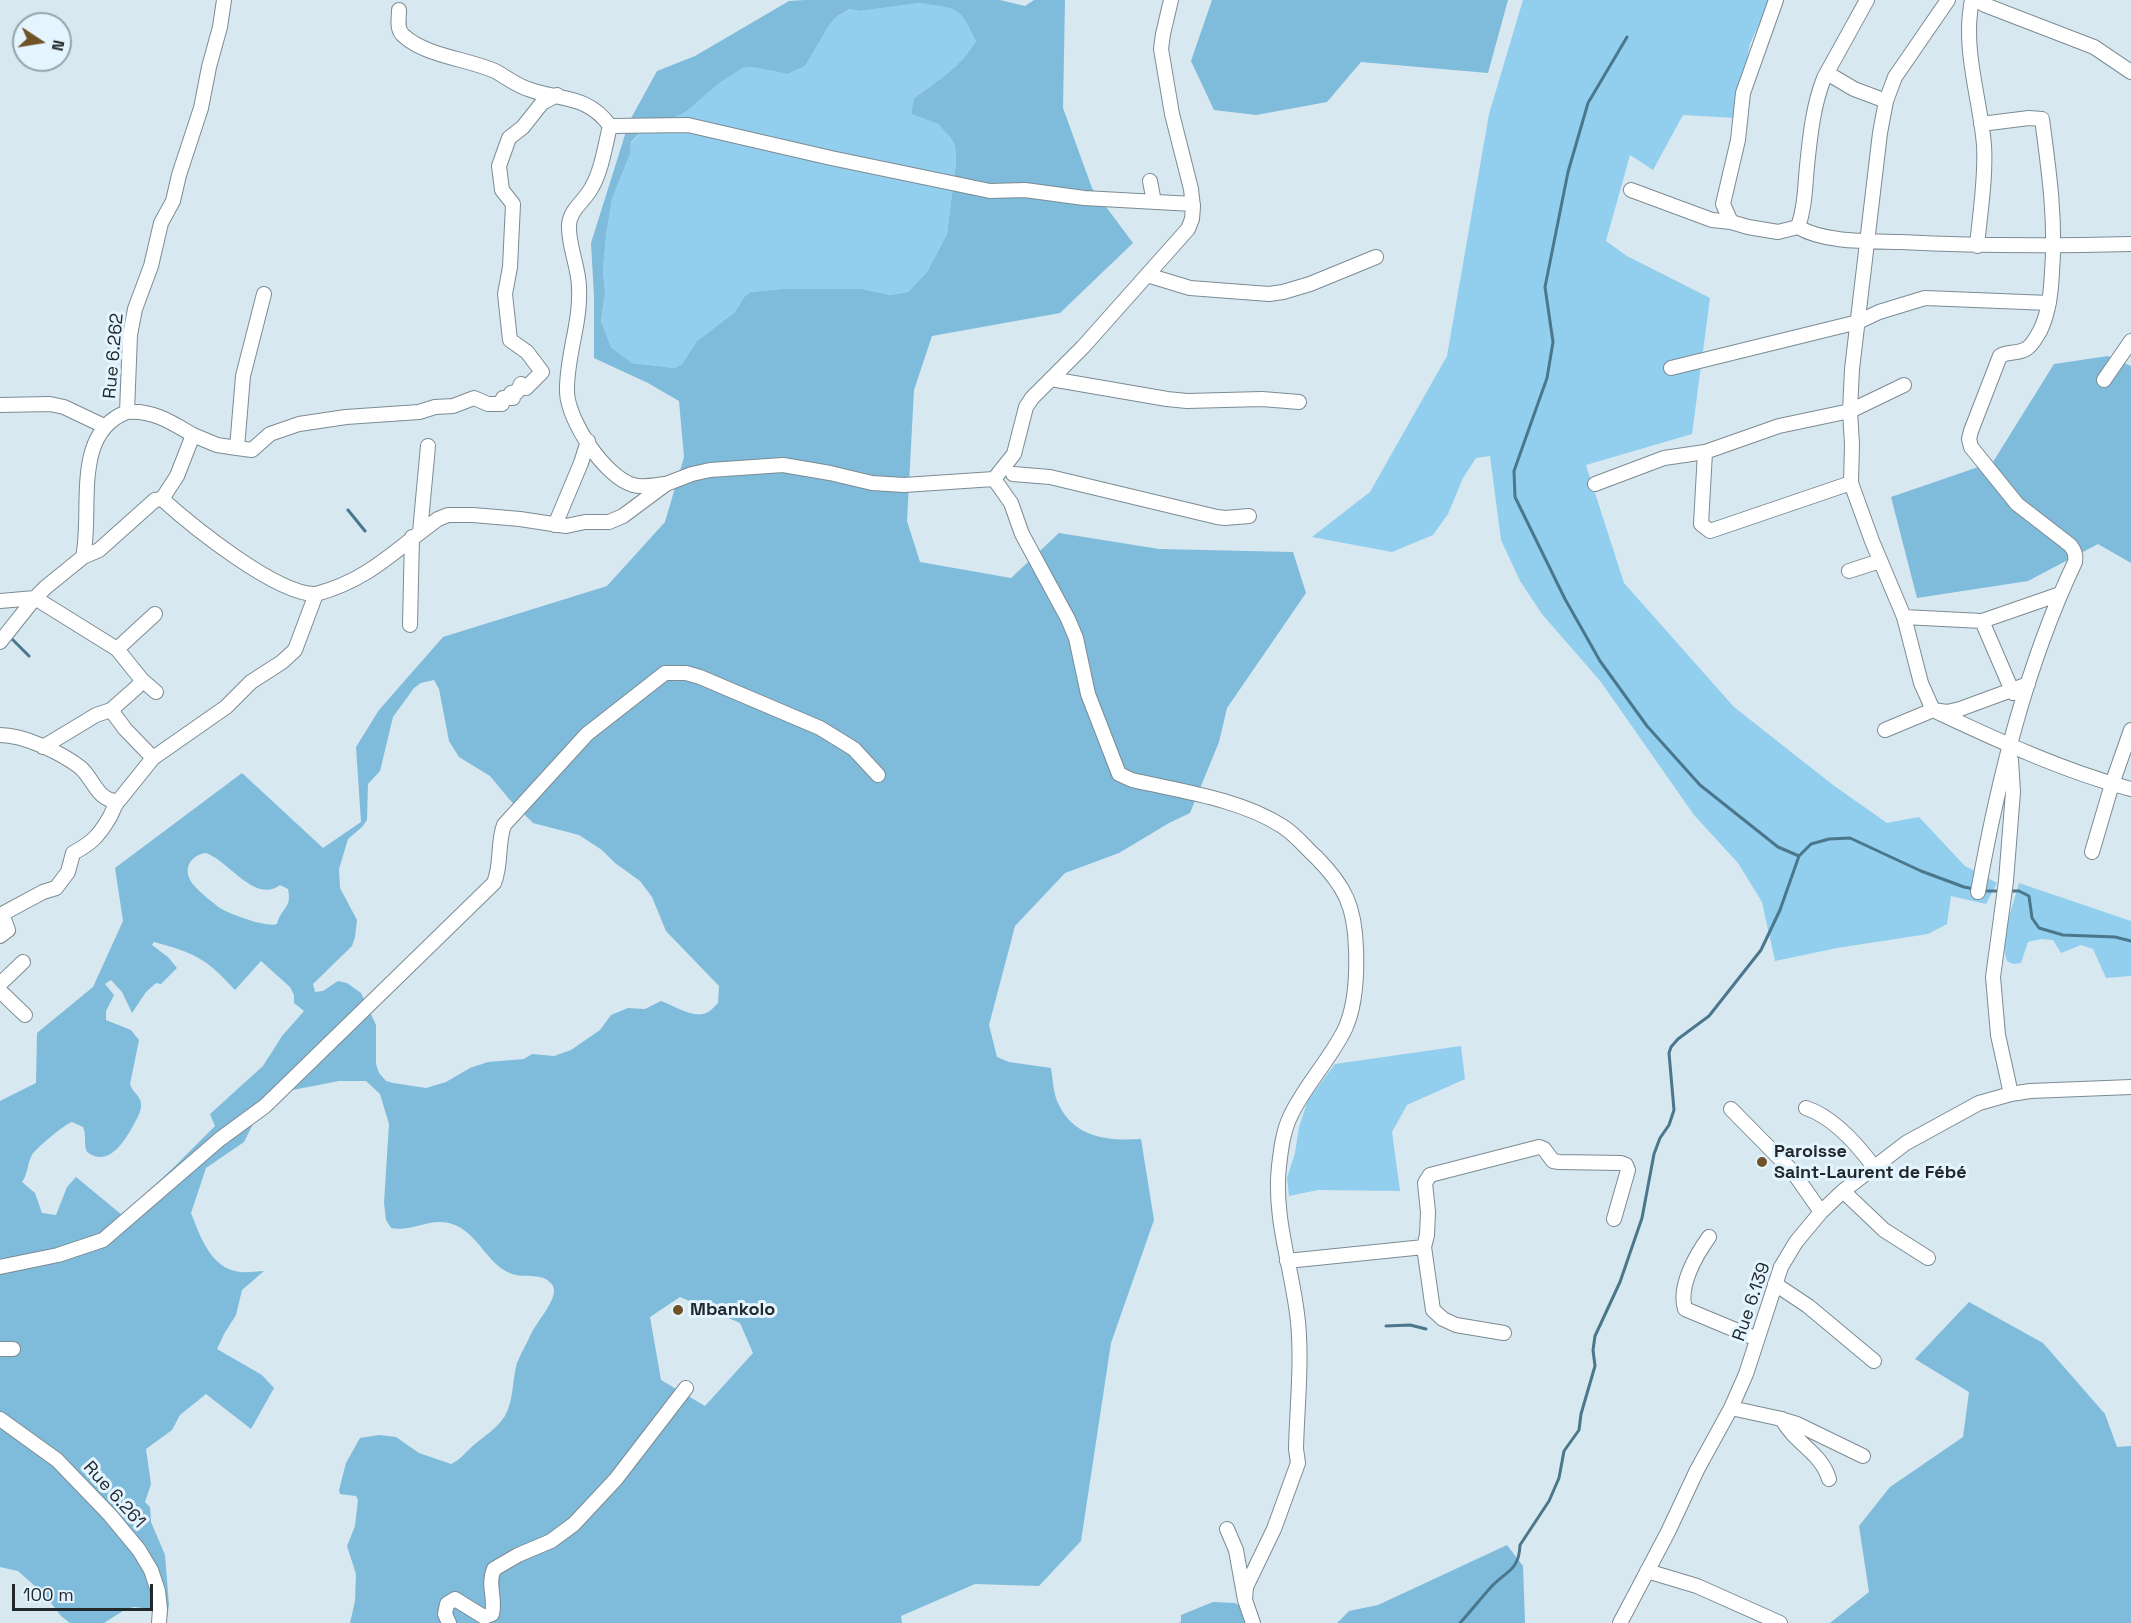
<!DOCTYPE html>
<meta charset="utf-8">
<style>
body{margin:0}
#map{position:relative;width:2131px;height:1623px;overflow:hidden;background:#d7e8f1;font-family:"Space Grotesk",sans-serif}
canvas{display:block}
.north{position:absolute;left:12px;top:12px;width:60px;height:60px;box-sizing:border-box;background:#e4f5ff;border:2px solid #96a3ab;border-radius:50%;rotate:102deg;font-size:16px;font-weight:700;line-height:24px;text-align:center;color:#22282c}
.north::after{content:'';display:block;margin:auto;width:21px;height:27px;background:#705227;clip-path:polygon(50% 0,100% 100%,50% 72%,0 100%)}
.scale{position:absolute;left:12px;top:1584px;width:141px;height:27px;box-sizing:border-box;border:3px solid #22282c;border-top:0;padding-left:8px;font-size:18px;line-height:21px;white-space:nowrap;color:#22282c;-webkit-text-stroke:4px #e4f5ff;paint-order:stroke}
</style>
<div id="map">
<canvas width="2131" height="1623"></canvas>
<div class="north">N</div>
<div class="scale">100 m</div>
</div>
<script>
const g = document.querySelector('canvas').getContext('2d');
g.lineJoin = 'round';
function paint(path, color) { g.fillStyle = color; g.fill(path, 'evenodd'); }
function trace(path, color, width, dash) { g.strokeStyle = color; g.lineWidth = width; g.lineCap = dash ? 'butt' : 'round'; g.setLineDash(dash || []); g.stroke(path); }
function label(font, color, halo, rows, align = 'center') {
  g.font = font + ' "Space Grotesk",sans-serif'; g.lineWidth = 6; g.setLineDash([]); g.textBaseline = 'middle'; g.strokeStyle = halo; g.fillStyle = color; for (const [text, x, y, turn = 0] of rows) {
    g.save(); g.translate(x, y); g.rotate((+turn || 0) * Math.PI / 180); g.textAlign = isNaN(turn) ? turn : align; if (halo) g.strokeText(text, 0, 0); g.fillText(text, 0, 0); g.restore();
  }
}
paint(new Path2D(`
 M1523 0H1770L1750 44 1735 118 1683 115 1653 170 1630 155 1606 241 1627 256 1710 298 1692 434 1586 465 1624 583 1734 707 1833 785 1887 823 1919 817 1965 866 1997 883 1986 904 1951 896 1947 924 1928 934 1837 948 1775 961 1762 902 1738 863 1694 815 1601 682 1542 614 1520 581 1501 540 1490 456 1476 458 1463 478 1448 514 1433 535 1392 552 1312 537 1370 492 1447 356 1489 114Z
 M920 3C959 10 958 4 976 41 959 68 940 79 915 97L911 114 938 124 950 137 955 145 956 163 947 234 927 272 908 292 890 295 862 289H781L751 292 744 297 735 312 697 341 682 364 675 368 632 363 611 347 601 321 605 292 603 270 606 236 612 199 630 154 631 143 645 127 687 111 718 84 743 68 752 67 788 74 805 66 830 24 836 17 851 9 860 11Z
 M2019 883 2131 921V976L2106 978 2093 949 2081 945 2061 953 2053 940 2041 939 2028 942 2021 963 2013 964 2007 961C1999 937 2013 907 2019 883Z
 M1461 1046 1465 1079 1407 1105 1392 1132 1400 1191 1318 1190 1289 1196 1287 1178 1295 1153 1299 1127 1308 1100 1335 1064Z`), '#92ceed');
paint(new Path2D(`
 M805 0H1000L1025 6 1034 0H1065L1063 108 1092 188 1133 243 1060 313 932 336 914 390 907 521 920 562 1011 578 1059 533 1159 549 1293 552 1306 593 1227 708 1219 742 1190 813 1169 823 1119 853 1065 873 1015 926 989 1025 997 1057 1009 1062 1051 1068C1053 1079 1053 1095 1059 1105 1075 1138 1108 1141 1141 1139L1154 1220 1111 1343 1081 1541 1039 1586 975 1584 901 1616 902 1623H350L355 1601 356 1574 347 1546 355 1526 358 1500 356 1496 340 1494 339 1490 346 1463 360 1438 379 1435 396 1437 419 1453 451 1464C462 1459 466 1451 475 1444 486 1435 497 1428 505 1416 514 1400 512 1380 517 1363 521 1353 527 1343 531 1334 537 1321 559 1298 553 1286 544 1272 529 1278 516 1275 487 1269 479 1230 449 1223 429 1218 411 1232 391 1228L386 1220 384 1203 389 1124 380 1094 366 1081H339L272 1094 265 1100 244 1142 206 1168 191 1213C200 1236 211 1269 240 1272 248 1273 257 1271 264 1271L242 1290 236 1315 224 1334 217 1349 262 1375 274 1388 251 1429 206 1394 180 1415 172 1430 146 1449 151 1484 145 1502 150 1507 151 1522 165 1555 169 1605 166 1623H156V1618L151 1609 134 1607 126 1609 104 1623H70L61 1616 45 1595 18 1571 0 1567V1101L36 1083 37 1033 93 987 123 921 115 868 242 773 323 848 361 822 356 747 379 710 443 637 607 586 665 522 684 457 679 401 648 383 594 358V296L591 243 629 122 657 71 695 56 789 1ZM920 3C959 10 958 4 976 41 959 68 940 79 914 98L911 114 938 124 950 137 955 145 956 163 947 234 927 272 908 292 890 295 862 289H781L751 292 744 297 735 312 697 341 682 364 675 368 632 363 611 347 601 321 605 292 603 270 606 236 612 199 630 154 631 142 645 127 663 123 687 111 718 84 743 68 752 67 788 74 805 66 830 24 836 17 850 9 860 11ZM434 680 439 689 449 741 459 757 490 776 509 799 533 823 579 835 602 850 615 863 640 881 652 897 666 931 719 986 718 1003C714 1007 709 1013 703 1014 691 1017 672 1005 661 1001L645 1009 628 1008 611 1015 600 1030 571 1050 554 1056 532 1054 524 1059 488 1062 470 1068 446 1082 426 1088 393 1083 386 1081 379 1073 376 1064V1025L361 993 347 983 338 981 323 991 315 992 313 984 352 946 355 937 357 920 340 888 339 869 348 839 362 827 367 820 368 784 380 771 393 717 414 688 421 683ZM206 853C229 861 255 904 280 885L288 889C292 909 282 906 277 924 267 928 229 914 220 908 213 903 196 889 192 883 182 868 191 855 206 853ZM154 942C195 953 207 959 235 990L261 961 290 987 294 995V1003L304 1011 282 1036 263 1066 210 1114 215 1126 173 1168 122 1215 76 1177 67 1187 56 1215 42 1213 35 1193 22 1182C28 1174 27 1164 32 1155 34 1150 66 1123 72 1122L83 1127C87 1136 83 1144 87 1152 108 1168 124 1142 133 1126 136 1120 142 1111 141 1104 141 1096 132 1092 130 1084L139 1040 131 1030 106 1020V1011L114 995 105 984 111 980 122 992 132 1013 146 992 156 983 161 984 177 968 168 957 152 945ZM680 1297 740 1323 753 1353 705 1406 661 1380 650 1317Z
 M1212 0H1508L1488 73 1361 62 1327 102 1256 115 1214 110 1191 61Z
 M2108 356 2131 366V563L2098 544 2028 581 1917 598 1891 497 1993 462 2054 364Z
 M1969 1302 2043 1343 2105 1414 2117 1447 2131 1446V1623H1830L1869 1592 1859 1526 1890 1487 1963 1437 1969 1392 1915 1359Z
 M1507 1545 1523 1566 1525 1623H1337L1349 1611 1378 1605Z
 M1213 1602 1235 1603 1253 1613 1256 1623H1178L1181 1622V1615Z`), '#7fbbdb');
trace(new Path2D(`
 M1627 37 1588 103 1568 172 1545 287 1553 342 1547 378 1514 471 1515 497 1565 599 1600 661 1647 726 1700 785 1778 847 1799 856
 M348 510 365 531
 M10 637 29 656
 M1984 891H2001
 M2008 891H2019L2029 896 2032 918 2039 928 2063 935 2115 937 2131 941
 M1386 1326 1410 1325 1426 1329
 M1460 1623C1471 1611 1481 1598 1492 1586 1506 1571 1519 1571 1520 1545L1549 1501 1559 1478 1564 1451 1579 1430 1581 1414 1595 1366 1593 1350 1595 1336 1620 1282 1642 1218 1654 1154 1660 1138 1669 1125 1674 1110 1669 1053 1671 1047 1678 1039 1709 1016 1761 950 1780 910 1799 856 1811 844 1829 839 1850 838 1921 871 1964 887 1974 889`), '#4b778d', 3);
const minor = new Path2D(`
 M1776 0 1743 93 1738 140 1723 204 1731 222 1748 227 1778 232 1798 227
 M1867 0 1824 78C1813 106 1810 137 1807 166 1805 187 1805 207 1798 227 1825 243 1869 241 1901 242 1978 246 2054 246 2131 244
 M1948 0 1895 77 1886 101 1880 133 1852 369 1850 411 1852 444 1851 483 1872 541 1904 617 1921 683 1933 710 1947 712 1960 709 2028 684
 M1972 0C1962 49 1980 97 1984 145 1986 178 1980 213 1977 246
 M1977 0 1985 5 2094 47 2131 72
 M399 10C399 19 396 30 404 36 426 56 468 59 495 71 506 77 516 85 528 89 560 101 587 94 610 126 605 146 602 169 592 187 585 201 570 209 569 225 568 246 579 267 579 288 581 323 566 357 567 392 568 421 605 477 633 485 643 488 655 485 665 484
 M1827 73 1854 89 1886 101
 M610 126 688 125 831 158 990 191 1025 190 1084 198 1193 204
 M1150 181 1154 202
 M1631 190 1712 220 1731 222
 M1147 275 1190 288 1269 294 1283 292 1310 284 1376 257
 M1671 368 1858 322 1879 312 1925 298 2049 303
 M1051 379 1167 399 1187 401 1262 399 1299 402
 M2104 380 2131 341
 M0 405 50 404 64 407 104 426
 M127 412C153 410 171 422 193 435
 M237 448 252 450 270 434 299 424 346 417 419 412 435 407 453 406 474 398 488 404H502L503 398H513L511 393 517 392 521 384 526 388 542 372 527 352 510 340 505 294 510 267 513 204 502 190 499 166 509 138 523 127 542 103 557 95
 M1013 474 1050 477 1217 517 1225 518 1249 516
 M994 479 1011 503 1022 534 1068 619 1076 638 1088 694 1119 774 1132 780C1180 791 1240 799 1282 826 1295 834 1305 847 1316 857 1345 886 1355 907 1356 949 1357 975 1356 1005 1345 1029 1330 1060 1304 1086 1290 1117 1283 1132 1281 1149 1279 1166 1273 1219 1293 1270 1298 1322 1302 1364 1297 1407 1296 1449L1298 1463 1274 1529 1246 1587 1245 1600
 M1851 483 1710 531 1701 524 1705 452 1779 426 1850 411 1904 385
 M1595 484 1664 458 1705 452
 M162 499C192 526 277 595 316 594
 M555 525 581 463 588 441
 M420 532 428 446
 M83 557C93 512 71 433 127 412L130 335 135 309 151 266 161 223 173 201 179 175 201 108 209 67 220 27 224 0
 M1849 571 1880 561
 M0 601 35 598 117 649 142 680 156 692
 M1904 617 1982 621 2013 693
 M1982 621 2060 594
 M410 625 412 537
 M0 642 35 598 46 587 83 557 99 550 155 500 162 499 177 476 193 435 217 445 237 448 243 376 264 294
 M117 649 155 614
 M111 710 137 687 142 680
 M1885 730 1933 710C1997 740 2063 771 2131 789
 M0 735C24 735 62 753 81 768 93 779 98 801 117 801
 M43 747 96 715 111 710 125 729 153 758
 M2092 852 2112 784 2131 730
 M1978 892C1998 780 2026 666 2075 562 2076 555 2075 551 2070 545L2017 504 1971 447 1969 439 1971 431 2000 356C2008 351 2018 354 2026 349 2033 345 2036 337 2040 331 2049 312 2051 292 2052 272 2056 220 2049 171 2042 119L2029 118 1981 124
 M0 936 8 930 2 914 43 892 56 888 68 872 73 853C90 844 98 837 108 820 113 813 114 804 120 799L153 758 226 707 251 682 282 662 295 650 316 594C369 580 395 550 438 519L448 515H473L520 519 566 526 585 522H609L623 516 666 484 692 474 710 470 783 465 830 473 872 483 904 485 994 479 1014 454 1026 407 1032 398 1083 347 1188 229 1192 219 1193 207 1191 189 1172 114 1161 49 1163 34 1171 0
 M0 984 23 962
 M0 991 25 1015
 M2011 1094 1998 1035 1993 977 2006 881 2013 792 2011 760
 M1806 1108C1833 1117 1857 1144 1874 1167
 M1731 1109 1793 1172 1821 1212
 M1843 1191 1884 1230 1928 1258
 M1709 1237C1696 1255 1678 1286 1685 1309L1757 1339
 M1287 1261 1424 1247
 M0 1267 58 1255 103 1240 220 1139 265 1106 494 883C502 864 497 844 504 825L587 734 665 673H686L700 677 820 728 854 749 878 775
 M1775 1284 1808 1306 1874 1361
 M1504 1333 1456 1325 1443 1319 1433 1310 1424 1247 1427 1235 1428 1212 1425 1183 1430 1175 1539 1147 1544 1149 1553 1161 1559 1162 1621 1163 1626 1165 1628 1170 1614 1219
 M0 1349H13
 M1731 1408 1777 1418 1797 1424 1863 1456
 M0 1419 57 1460 110 1515 139 1550 151 1570 158 1591 160 1609 159 1623
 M1782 1419C1795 1444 1821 1452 1829 1479
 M1227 1529 1236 1550 1245 1600 1253 1623
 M1647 1571 1697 1586 1780 1623
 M449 1623 445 1614 447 1604 455 1599 484 1617 492 1614C496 1599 487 1584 494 1569L518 1555 551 1541 574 1524 616 1479 686 1388
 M1620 1623 1668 1532 1697 1470 1731 1408 1746 1374 1781 1267 1796 1242 1821 1212 1843 1191 1906 1143 1979 1103 2011 1094 2030 1091 2131 1087`);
trace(minor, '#7c8b94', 16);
trace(minor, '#fff', 14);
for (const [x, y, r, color] of [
 [1762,1162,6,"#705227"],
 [678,1310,6,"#705227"]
]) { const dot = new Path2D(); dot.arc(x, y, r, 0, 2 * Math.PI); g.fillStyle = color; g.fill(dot); trace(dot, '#e4f5ff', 2); }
label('18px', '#22282c', '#e4f5ff', [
 ["Rue 6.262",114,356,-85],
 ["Rue 6.139",1752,1302,-71],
 ["Rue 6.261",114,1495,48]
]);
label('bold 18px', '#22282c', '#e4f5ff', [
 ["Paroisse",1774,1152],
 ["Saint-Laurent de Fébé",1774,1173],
 ["Mbankolo",690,1310]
], 'left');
</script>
